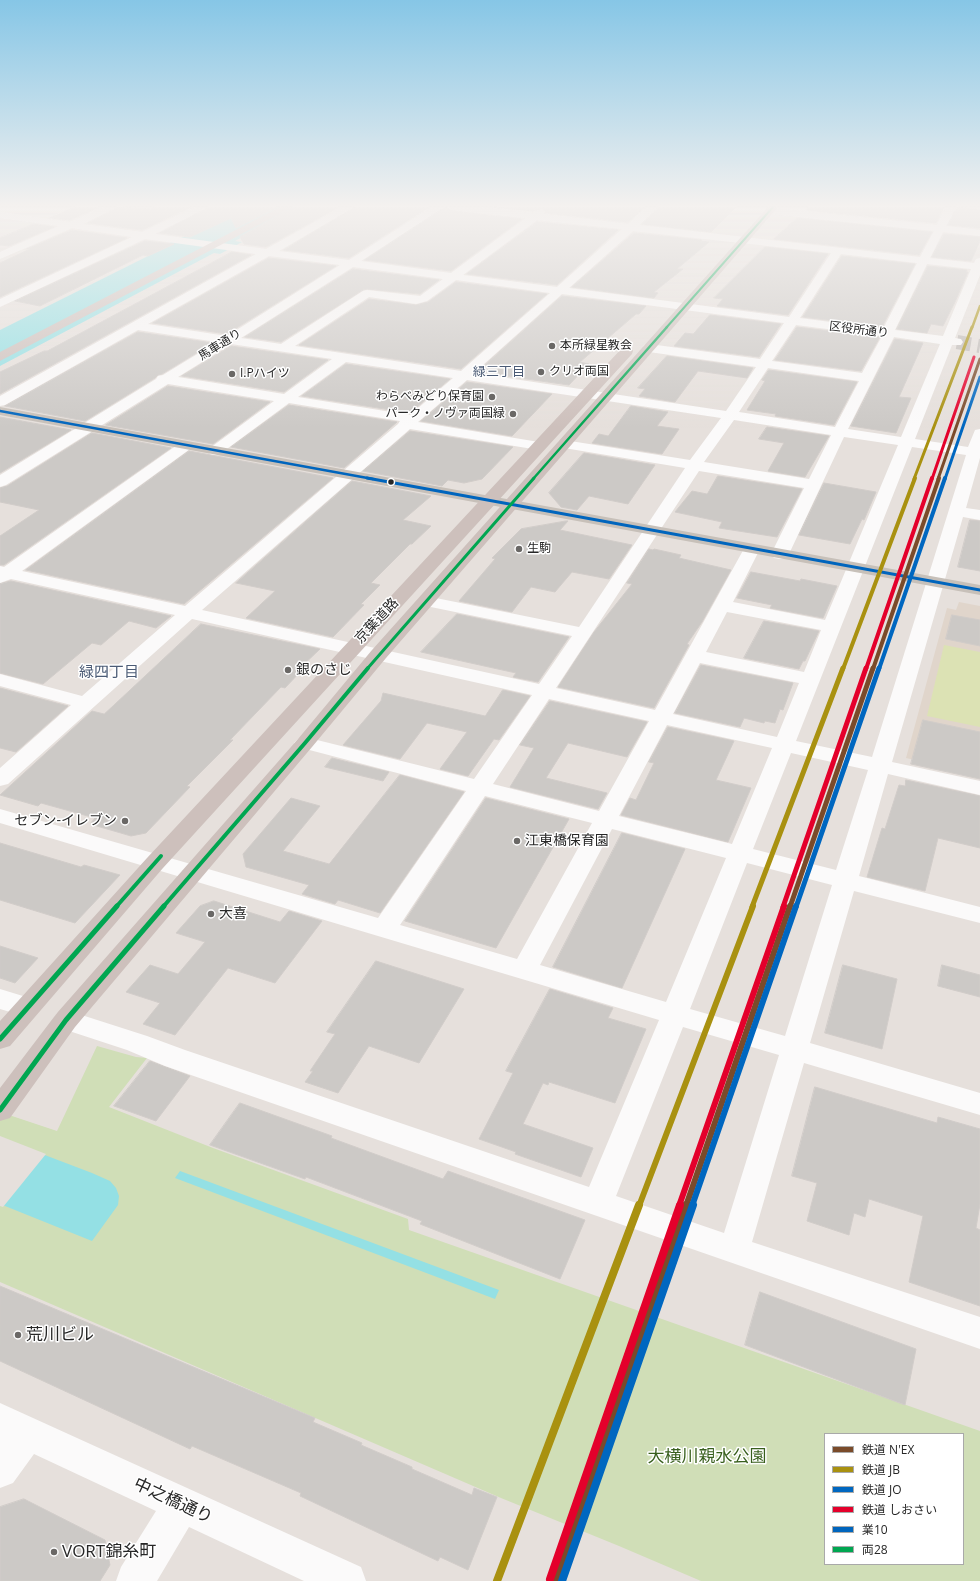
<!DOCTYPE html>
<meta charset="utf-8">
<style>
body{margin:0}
#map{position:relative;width:980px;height:1581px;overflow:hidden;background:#e6e0dc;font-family:"Open Sans","Noto Sans JP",sans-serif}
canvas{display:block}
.legend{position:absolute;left:824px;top:1433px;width:140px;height:132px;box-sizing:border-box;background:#fff;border:1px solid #a9a9a9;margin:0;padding:5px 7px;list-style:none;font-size:12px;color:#272727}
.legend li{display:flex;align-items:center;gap:8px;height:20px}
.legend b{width:20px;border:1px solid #a9a9a9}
</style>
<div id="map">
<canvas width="980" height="1581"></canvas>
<ul class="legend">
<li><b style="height:5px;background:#7a4b2a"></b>鉄道 N'EX</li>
<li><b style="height:5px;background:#a99110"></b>鉄道 JB</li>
<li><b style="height:5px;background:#0067c0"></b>鉄道 JO</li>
<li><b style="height:5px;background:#e4002b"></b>鉄道 しおさい</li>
<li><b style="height:5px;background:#0065bd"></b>業10</li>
<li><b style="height:5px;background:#00a651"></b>両28</li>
</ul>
</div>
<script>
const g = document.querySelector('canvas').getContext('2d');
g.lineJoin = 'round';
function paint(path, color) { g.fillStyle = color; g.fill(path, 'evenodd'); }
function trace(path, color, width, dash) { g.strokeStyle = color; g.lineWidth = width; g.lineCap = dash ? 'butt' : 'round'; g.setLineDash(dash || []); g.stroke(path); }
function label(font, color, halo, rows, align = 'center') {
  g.font = font + ' "Open Sans","Noto Sans JP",sans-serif'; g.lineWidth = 3; g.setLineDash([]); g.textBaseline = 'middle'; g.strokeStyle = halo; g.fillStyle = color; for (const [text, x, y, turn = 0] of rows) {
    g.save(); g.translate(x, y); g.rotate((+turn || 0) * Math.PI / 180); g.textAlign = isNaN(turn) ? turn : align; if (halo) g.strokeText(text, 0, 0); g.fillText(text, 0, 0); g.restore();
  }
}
paint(new Path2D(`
 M959 602 980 606V775L906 758 947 608 956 610Z`), '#e0d5cb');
paint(new Path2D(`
 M97 1046 136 1057 147 1058 109 1107 213 1148 408 1219 409 1230 980 1431V1581H701L619 1546 501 1498 0 1282V1112L57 1131ZM825 1434H963V1564H825Z`), '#d0deb7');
paint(new Path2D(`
 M944 645 980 652V727L927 716Z`), '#dce2b4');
paint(new Path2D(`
 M249 207H301L235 241 242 242 220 254 214 253 0 366V330L168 246 165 245Z
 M0 1138 92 1173 110 1181 116 1188 119 1196 118 1205 92 1241 0 1204Z
 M180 1171 499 1290 495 1299 175 1178Z`), '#94e0e4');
paint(new Path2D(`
 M0 1136 46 1154 3 1207 0 1206Z`), '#e6e0dc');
const building = new Path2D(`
 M76 207H99L70 220 50 218Z
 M118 207 151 209 155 207H191L142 230 88 223Z
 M209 207H277L236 228 231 218 190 237 160 233Z
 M294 207H339L266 247 244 244 240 237Z
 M355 207H429L349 258 284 250Z
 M445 207 453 211 522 219 451 271 365 260Z
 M494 207H645L628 222 546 213 545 210 540 209 533 211Z
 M659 207H736L711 232 642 224Z
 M809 207H944L936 223 806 210Z
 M957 207 980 210V228L948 225Z
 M797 218 932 232 919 255 774 239Z
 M537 222 618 230 557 285 467 274Z
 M34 224 54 227 9 246 0 245V238Z
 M72 230 127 238 0 297V263L30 249H27Z
 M634 233 702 240 701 241 709 242 677 269H683L654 292 658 293 654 298 572 287Z
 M944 234 980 237V241L971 261 932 257Z
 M145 241 174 244 148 256 143 255 131 261 40 306 15 301Z
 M765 247 828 254 788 315 717 306 723 299 714 298Z
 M232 252 251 255 0 394V372L44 351H47Z
 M842 256 915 264 882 327 803 317Z
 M269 258 336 266 227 334 153 323Z
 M928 266 967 270 966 272H968L955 302 943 326 931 324 927 333 897 329Z
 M353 269 439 280 420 294 367 289 363 290 281 342 245 337Z
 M456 282 547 294 461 369 299 345 369 299 416 305 428 302Z
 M562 296 646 306 639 314H636L580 362 589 364 569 385 477 372Z
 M710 315 781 324 759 357 674 346 685 333 693 334Z
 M797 327 880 337 861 371 775 360Z
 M138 332 213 343 162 374 158 375 155 378 85 421 5 406Z
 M895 339 923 343 899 397 911 398 896 433 851 426Z
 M231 346 328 360 284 392 182 376Z
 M667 356 753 368 747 378 698 371 675 402 639 396 645 389 638 388Z
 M346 364 450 379 410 413 302 396Z
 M769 370 857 382 834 425 775 416 776 414 747 410 765 381 762 380Z
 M467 382 552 394 512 436 421 421Z
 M168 386 270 402 213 444 106 425Z
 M289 405 397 422 344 468 231 447Z
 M631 406 668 412 657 426 679 429 662 454 592 443 599 434 608 436Z
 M0 417 71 430 0 473Z
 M767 427 829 436 805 477 768 471 784 443 759 439Z
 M410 431 513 447 482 479 464 483 448 480 442 486 363 471Z
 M92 433 171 448 4 565H0V536L39 510 0 502V488L7 486Z
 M189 451 333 478 184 604 26 570Z
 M584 453 655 465 628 504 589 496 577 510 561 507 549 493Z
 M718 476 802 489 777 537 719 528 722 522 675 512 692 491 707 494Z
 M352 481 431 496 403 520 431 526 412 544H410L371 583 380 585 361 604 364 605 333 637 246 618 275 591 236 583Z
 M824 483 876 492 864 520 862 519 850 544 799 535Z
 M970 520 980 521V571L958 567Z
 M566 521H568L560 530 632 545 609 579 572 572 555 592 531 587 512 612 459 601 495 559 492 558 521 529Z
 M649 549 653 550 654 549 681 555 679 558 731 570 702 622 687 644 689 645 654 708 558 687 594 632 632 584 627 583Z
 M751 572 800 581 801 579 837 586 823 618 770 608 772 605 737 598Z
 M11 581 171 616 156 628 129 621 101 645 92 643 43 684 0 673V584Z
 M457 614 569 637 538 682 513 677 516 673 421 652Z
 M952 615 980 620V646L946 639Z
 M764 621 819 631 805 661H803L799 669 744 658Z
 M201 624 320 649 298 670 301 671 285 688 281 687 230 740H233L187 786 190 787 146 833 131 836 90 824 95 818 41 803 38 806 0 795 92 711 104 714Z
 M701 665 793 683 783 710 780 709 775 723 765 721 764 723 744 718 740 727 675 713Z
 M0 688 68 706 16 752 0 748Z
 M503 690 530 696 499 740 494 739 468 776 440 769 467 732 427 723 400 759 343 745 381 701 383 693 485 716Z
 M550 701 647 722 627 757 568 743 546 778 607 793 598 809 510 787 534 748 520 745Z
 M923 720 980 732V779L911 764Z
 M668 727 734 741 716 780 751 788 728 842 621 815 630 798 636 800 654 763 649 762Z
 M332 758 389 772 383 781 325 767Z
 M400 775 464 792 380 913 338 900 335 904 302 894 309 885 246 867 243 854 291 798 320 806 283 851 329 864Z
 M906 780 980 796V848L938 838 925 891 867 877 882 828 885 829 899 785 905 786Z
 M486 798 569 819 496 948 405 921Z
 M622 833 685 849 622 988 553 967Z
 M0 843 81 867 84 865 120 875 75 923 0 900Z
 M214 901 280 922 289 911 322 921 275 983 228 968 175 1035 143 1024 160 1003 126 992 150 965 178 974 205 942 176 933 200 906Z
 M0 946 38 958 15 983 0 978Z
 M376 961 464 989 419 1063 369 1046 338 1093 305 1082 313 1071H310L335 1034 327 1032Z
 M843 965 897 979 882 1049 825 1033Z
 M942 965 980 975V997L938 986Z
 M550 989 613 1008 608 1018 646 1029 615 1103 549 1082 548 1085 543 1083 523 1124 593 1148 581 1177 515 1154 516 1152 479 1139 513 1073 506 1071Z
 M150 1061 190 1076 156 1121 114 1106Z
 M815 1087 937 1123 938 1117 980 1129V1204L976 1228 980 1230V1306L909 1282 923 1216 869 1199 865 1217 854 1213 849 1235 807 1221 817 1183 792 1176Z
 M240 1103 332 1136 331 1138 443 1179 448 1171 585 1220 560 1279 420 1224 422 1221 306 1177 305 1179 210 1145Z
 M0 1286 315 1418 313 1422 362 1443 361 1445 412 1467V1469L472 1495 474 1488 497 1497 468 1570 440 1557 438 1561 300 1496 301 1493 192 1446 190 1449 0 1361Z
 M760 1292 916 1349 905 1405 745 1345Z
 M24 1499 105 1540 110 1565 100 1581H0V1507Z`);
paint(building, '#ccc9c6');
trace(building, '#d1ccc9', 1);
trace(new Path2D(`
 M957 342 980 346`), '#c0bbb8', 14, [14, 7]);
paint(new Path2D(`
 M103 207H117L83 224 142 232 195 207H208L155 234 266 249 342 207H354L279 251 349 260 432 207H444L361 261 451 273 526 218 453 210 448 207H480L533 213 540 210 544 211V214L628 224 647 207H658L639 225 920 257 934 231 770 214 765 211 770 208 937 225 946 207H956L946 226 980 230V236L943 232 930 258 974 263 976 259 980 258V275L955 338 961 339 963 342 961 345H952L915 439 968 447 975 430 980 429V458L966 508 980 510V520L963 517 892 762 980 781V795L888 774 859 876 980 907V923L854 891 810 1043 980 1093V1115L804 1063 752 1242 980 1317V1349L165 1066 127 1050 57 1027 53 1020 57 1013 66 1010 147 1036 185 1050 589 1187 659 1020 0 823V809L378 918 466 791 298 747 294 743 298 739 305 737 474 779 532 695 192 619 8 784 0 786V768L71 705 0 686V674L82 696 175 615 11 579 0 583V566L4 567 180 443 185 442 190 443 192 446 190 449 22 571 185 606 398 424 400 421 289 403 220 454 215 455 210 454 208 451 210 448 274 401 168 384 6 485 0 487V475L156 379 158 376 163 375 217 342 138 330 5 405 0 406V396L256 254 145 239 0 307V299L132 237 72 228 0 259V252L59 226 0 218V212L70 222ZM537 220 622 229 557 287 463 275ZM633 231 831 253 789 317 569 288ZM841 254 917 263 883 329 800 318ZM269 256 340 265 227 336 148 324ZM927 264 971 269 943 336 895 330ZM353 267 443 279 420 296 367 290 363 291 281 344 241 338ZM456 280 550 293 461 371 295 346 369 297 416 304 427 301ZM562 294 784 323 760 359 649 344 644 345 643 348 644 351 649 352 756 367 726 411 474 373ZM796 325 882 336 862 373 772 361ZM894 337 940 344 901 437 848 429ZM231 344 332 359 284 394 178 377ZM346 362 453 378 410 415 298 397ZM768 368 859 381 835 427 739 412ZM467 380 721 418 690 460 564 440 559 441 557 444 559 447 564 448 685 468 579 627 426 596 420 597 417 601 420 605 426 606 572 636 539 684 202 610 410 429 539 450 544 449 546 446 544 443 539 442 418 422ZM734 420 831 435 809 479 704 462ZM844 437 898 445 825 620 733 602 760 549 758 545 752 544 746 545 655 710 556 688 699 471 804 488 771 554 774 558 780 559 786 558 789 554ZM912 447 966 455 872 757 796 741ZM727 612 821 630 804 672 706 652ZM700 663 799 683 777 737 673 714ZM549 699 649 721 599 811 493 784ZM667 725 772 748 732 844 619 816ZM791 753 868 770 836 870 753 849ZM485 796 592 823 517 959 400 925ZM612 829 726 858 666 1002 540 965ZM747 863 832 885 785 1036 690 1009ZM683 1027 779 1055 724 1233 616 1196Z
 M0 989 36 1000 40 1007 36 1014 27 1017 0 1009Z
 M0 1403 361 1567 366 1581H304L189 1527 157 1581H116L121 1567 156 1511 34 1454 13 1483 0 1488Z`), '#fbfafa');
paint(new Path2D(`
 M0 407 980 585V595L0 415Z`), '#c7c0b9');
paint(new Path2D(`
 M280 207H293L0 361V352Z
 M768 207H778L386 658 312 747 75 1027 10 1118 0 1121V1088L57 1013 298 739 372 650Z
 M627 347 632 348 633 351 632 354 163 868 10 1046 0 1049V1021L147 858 622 348Z`), '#cdc0bc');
trace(new Path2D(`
 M0 411 373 479`), '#0065bd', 2.5);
trace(new Path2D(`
 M367 478 980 590`), '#0065bd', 3);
trace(new Path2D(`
 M666 328 773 207`), '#00a651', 2);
trace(new Path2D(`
 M533 479 667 327`), '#00a651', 2.5);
trace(new Path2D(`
 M367 669 534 478`), '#00a651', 3);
trace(new Path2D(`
 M116 907 161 856
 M163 907 305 743 368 668`), '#00a651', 4);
trace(new Path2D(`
 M0 1039 117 906
 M0 1110 66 1020 164 906`), '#00a651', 5);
trace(new Path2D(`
 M938 479 980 359`), '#7a4b2a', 3);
trace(new Path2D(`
 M873 669 939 478`), '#7a4b2a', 4);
trace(new Path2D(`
 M790 907 873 668`), '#7a4b2a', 5);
trace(new Path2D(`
 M686 1206 790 906`), '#7a4b2a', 6);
trace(new Path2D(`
 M556 1581 686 1205`), '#7a4b2a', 8);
trace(new Path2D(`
 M972 328 980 306`), '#a99110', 2.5);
trace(new Path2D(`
 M914 479 972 327`), '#a99110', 3);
trace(new Path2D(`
 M843 669 915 478`), '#a99110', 4);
trace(new Path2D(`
 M752 907 843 668`), '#a99110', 5);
trace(new Path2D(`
 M639 1206 753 906`), '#a99110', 6);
trace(new Path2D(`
 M497 1581 639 1205`), '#a99110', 8);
trace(new Path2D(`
 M945 479 980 377`), '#0067c0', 3);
trace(new Path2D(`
 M879 669 945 478`), '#0067c0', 4);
trace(new Path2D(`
 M796 907 879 668`), '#0067c0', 5);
trace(new Path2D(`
 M692 1206 796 906`), '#0067c0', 6);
trace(new Path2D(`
 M562 1581 693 1205`), '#0067c0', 8);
trace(new Path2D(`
 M932 479 974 357`), '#e4002b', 3);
trace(new Path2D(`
 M866 669 932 478`), '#e4002b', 4);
trace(new Path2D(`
 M783 907 866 668`), '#e4002b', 5);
trace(new Path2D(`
 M679 1206 784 906`), '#e4002b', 6);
trace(new Path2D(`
 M550 1579 680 1205`), '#e4002b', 8);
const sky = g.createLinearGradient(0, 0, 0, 428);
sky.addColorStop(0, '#86c6e6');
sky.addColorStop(0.48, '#f4f1ef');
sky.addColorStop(1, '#f4f1ef00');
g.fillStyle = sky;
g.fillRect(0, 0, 980, 428);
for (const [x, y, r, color] of [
 [552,346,4,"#6a6866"],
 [541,372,4,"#6a6866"],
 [232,374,4,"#6a6866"],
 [492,397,4,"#6a6866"],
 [513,414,4,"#6a6866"],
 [391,482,3.5,"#272727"],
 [519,549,4,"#6a6866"],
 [288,670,4,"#6a6866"],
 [125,821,4,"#6a6866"],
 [517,841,4,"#6a6866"],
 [211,914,4,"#6a6866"],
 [18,1335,4,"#6a6866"],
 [54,1552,4,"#6a6866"]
]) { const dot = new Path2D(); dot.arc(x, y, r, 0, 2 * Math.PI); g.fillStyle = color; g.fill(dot); trace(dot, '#fff', 1.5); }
label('12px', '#272727', '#fff', [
 ["区役所通り",859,330,7],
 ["馬車通り",220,345,-32]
]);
label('12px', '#272727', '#fff', [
 ["本所緑星教会",560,346],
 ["クリオ両国",549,372],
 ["I.Pハイツ",240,374],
 ["わらべみどり保育園",484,397,"right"],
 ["パーク・ノヴァ両国緑",505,414,"right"],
 ["生駒",527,549]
], 'left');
label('13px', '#4b5b75', '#fff', [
 ["緑三丁目",499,372]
]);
label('14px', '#272727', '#fff', [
 ["京葉道路",377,621,-47]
]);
label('14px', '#272727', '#fff', [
 ["銀のさじ",296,670],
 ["セブン-イレブン",117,821,"right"],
 ["江東橋保育園",525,841],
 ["大喜",219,914]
], 'left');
label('15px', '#4b5b75', '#fff', [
 ["緑四丁目",109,673]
]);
label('17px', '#272727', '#fff', [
 ["荒川ビル",26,1335],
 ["VORT錦糸町",62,1552]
], 'left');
label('17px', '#385f1d', '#fff', [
 ["大横川親水公園",707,1457]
]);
label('17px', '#272727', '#fff', [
 ["中之橋通り",173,1501,25]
]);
</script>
